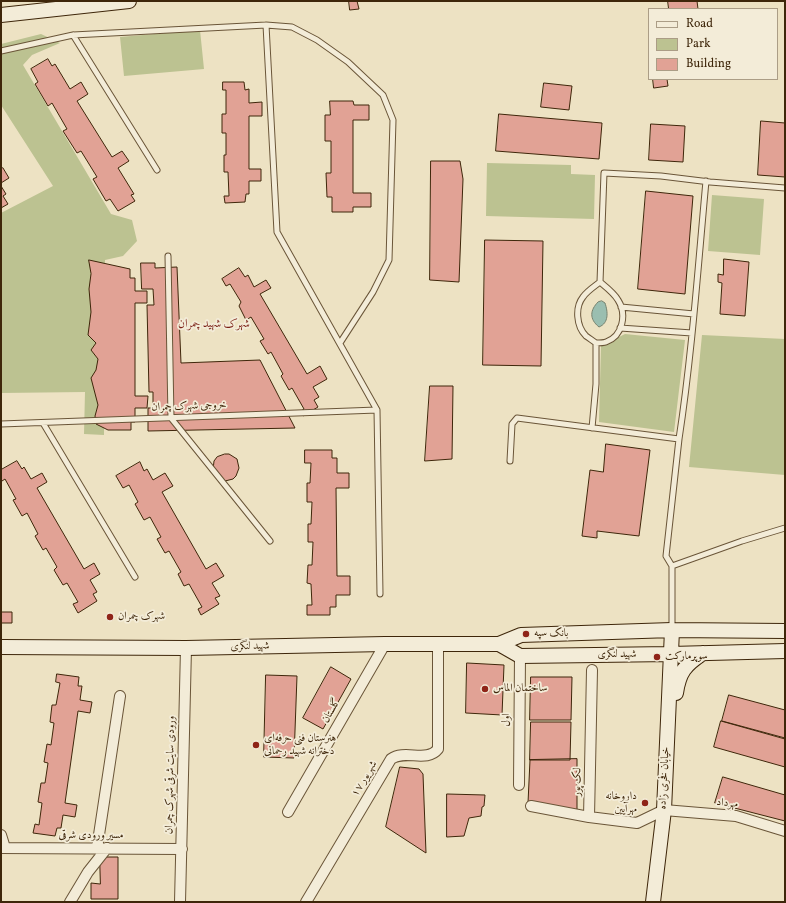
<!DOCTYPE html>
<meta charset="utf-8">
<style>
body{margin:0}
#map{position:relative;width:786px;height:903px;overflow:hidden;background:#ede2c3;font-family:Vollkorn,serif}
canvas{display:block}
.frame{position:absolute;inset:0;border:2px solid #3e260a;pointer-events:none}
.legend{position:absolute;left:648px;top:8px;width:130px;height:72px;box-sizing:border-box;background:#f3ecd8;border:1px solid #ab9d86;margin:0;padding:5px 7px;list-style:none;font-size:12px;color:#3e260a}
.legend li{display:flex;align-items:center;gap:8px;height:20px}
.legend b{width:20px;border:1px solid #ab9d86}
</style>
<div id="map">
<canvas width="786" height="903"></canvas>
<div class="frame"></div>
<ul class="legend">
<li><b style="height:5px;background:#f3ecd8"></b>Road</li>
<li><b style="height:11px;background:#bcc291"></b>Park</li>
<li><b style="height:11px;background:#e1a295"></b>Building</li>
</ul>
</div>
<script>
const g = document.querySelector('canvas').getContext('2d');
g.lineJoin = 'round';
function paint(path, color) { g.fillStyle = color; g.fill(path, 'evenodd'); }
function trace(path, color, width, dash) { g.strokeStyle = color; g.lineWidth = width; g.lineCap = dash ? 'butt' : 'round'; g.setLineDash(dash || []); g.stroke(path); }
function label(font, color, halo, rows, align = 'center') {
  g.font = font + ' Vollkorn,Amiri,serif'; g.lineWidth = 3.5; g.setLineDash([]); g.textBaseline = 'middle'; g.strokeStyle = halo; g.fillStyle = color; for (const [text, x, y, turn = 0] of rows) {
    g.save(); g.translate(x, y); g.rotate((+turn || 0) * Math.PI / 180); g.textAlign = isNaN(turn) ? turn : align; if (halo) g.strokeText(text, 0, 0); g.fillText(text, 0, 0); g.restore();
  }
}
paint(new Path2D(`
 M200 30 204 69 124 76 120 37Z
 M41 34 60 43 32 55 23 65 111 214 132 220 137 241 123 256 105 260 104 435 84 434 85 392 1 393V213L53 186 1 105V44Z
 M487 163 571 165V174L595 175 594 219 486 216Z
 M712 195 764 199 760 255 708 251Z
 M625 334 685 340 674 432 599 422 601 346Z
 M702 335 785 339V475L689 467Z`), '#bcc291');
const water = new Path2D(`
 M602 301 605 303C608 312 609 323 599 327 589 319 590 310 598 302Z`);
paint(water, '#9abeb0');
trace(water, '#75816e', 1);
const building = new Path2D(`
 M349 1H357L359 9 350 10Z
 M668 1H697L698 9H669Z
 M48 59 52 66 55 64 70 89 81 82 88 94 77 101 112 157 122 151 129 161 118 168 134 194 131 195 135 201 118 211 110 199 106 201 93 179 97 177 81 151 77 153 63 131 67 129 52 103 48 106 35 84 38 82 31 69Z
 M653 79H667L668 86 654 88Z
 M223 82H244L245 90 249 89V103L262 102V116H249V169H261V181H249V194H246L245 202 225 203 224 196H229L228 172H224V155H226V133H222V114H226V90H223Z
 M544 83 572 86 569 110 541 107Z
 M330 101H353L354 105H369V120H353V193H371V207H353V212H332V197H327L326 173H331V141H325V115H330Z
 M499 114 602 123 599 159 496 151Z
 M761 121 785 123V177L758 175Z
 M651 124 685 126 683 162 649 160Z
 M431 161H460L463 179 459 282 430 280Z
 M3 168 9 178 1 183V169Z
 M1 186 6 194 3 196 8 204 1 208Z
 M646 191 693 196 685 294 638 289Z
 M485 240 543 241 541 366 483 365Z
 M724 259 749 262 745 316 720 314 722 283 718 282V274L723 275Z
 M89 260 130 269V278H135V291H147V303H135V396H148L147 408H135V422H131V430H108L96 424 95 416 98 405 91 378 96 370 98 359 91 350 96 343 88 335 91 312 89 289 91 274Z
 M141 263H155V268L177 267 181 363 260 360 295 428 148 431V408H153V392H149L147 305H154L153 289H142Z
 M239 268 245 277 248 275 254 287 266 280 271 288 260 294 307 374 320 366 327 379 313 387 319 397 314 400 318 407 303 416 301 411 304 409 292 388 289 390 281 376 283 374 271 352 268 354 260 341 264 339 251 317 246 320 239 306 241 302 230 284 226 286 222 279Z
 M430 386H453L452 459 425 461Z
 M606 444 650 450 639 536 597 531V538L582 536 590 470 603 472Z
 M305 450H332V458H337V473H349V488H336L337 576H350V595H336V607H330V615H307V605H312L311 584 307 583 308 565H312L313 542H308V524H311L312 502H307V483H310L311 463H305Z
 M225 454H229L237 459 239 468 236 476 233 479 225 481 213 470 214 461 217 457Z
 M17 461 22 469 24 467 31 479 42 473 47 482 37 488 84 569 94 563 100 574 90 580 97 592 93 594 97 601 78 613 73 604 78 602 67 583 63 585 54 570 57 567 46 548 43 550 35 536 38 534 27 513 22 516 13 500 16 499 5 479 2 481 1 480V470Z
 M140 462 144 471 147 469 153 480 165 473 173 486 162 492 206 569 216 563 224 576 212 583 220 596 215 598 219 604 201 615 198 609 202 607 189 584 184 586 178 574 181 572 169 551 165 553 157 539 161 537 150 517 144 520 135 504 138 502 129 485 123 488 116 476Z
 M1 612H12V623H1Z
 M467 663 504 665 502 715 466 713Z
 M331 667 351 679 323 729 303 718Z
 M57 674 79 677 78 686H82L80 700 92 702 90 713 78 711 65 803 77 805 75 817 63 815 61 828H57L55 836 33 833 35 824 39 825 42 803 38 802 41 783H45L48 763 44 762 47 744 51 745 54 723 50 722 52 705H56L60 683 56 682Z
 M266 675 297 676 294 758 264 757Z
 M531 677H572L571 720H530Z
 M729 695 785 710V738L722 721Z
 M721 721 785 739V767L714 747Z
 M531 722H571L570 760H530Z
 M577 759V813L528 803 530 760Z
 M400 767 419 769 423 774 426 853 386 827Z
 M723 777 785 795V821L715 803Z
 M447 794 485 795 484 806 482 807 481 816 469 818 464 836 447 837Z
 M100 857H118V899H91V883L100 884Z`);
paint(building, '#e1a295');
trace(building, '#3e260a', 1);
const lane = new Path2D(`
 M266 25 277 232 377 410 380 594
 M73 35 157 170
 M1 51 73 35 266 25 292 27 317 40 348 62 383 95 393 120 389 260 373 292 340 343
 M168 256 171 418 270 541
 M621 307 694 314
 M620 328 692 333
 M596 343C599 343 603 343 606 342 623 336 627 314 618 300 614 293 606 287 600 282
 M43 423 135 577
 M1 424 377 410
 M592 428 596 384V343C593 341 589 338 586 336 576 326 575 307 583 297 587 291 595 286 600 282L604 173 661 176 710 182 785 188
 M679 439C692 354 698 267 706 181
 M510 461 512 424 517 418 679 439 666 556 672 566V629
 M672 566 742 541 785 528`);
const street = new Path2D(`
 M592 670 589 817 637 823 664 810 736 816 785 831
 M519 785 520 656
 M531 806 589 817
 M288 812 385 644
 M1 835 5 848
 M1 848 182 849
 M97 848 120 696
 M70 902 88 872 107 848
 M180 902 186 648
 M306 902 391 759C405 749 427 763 438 749V644`);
const secondary = new Path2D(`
 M1 15 129 1
 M499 644 520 656 671 654 785 651
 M1 647 186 648 385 644H499L521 635 672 630 785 631
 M676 693C679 672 685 665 703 653
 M653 902 664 810 672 630`);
trace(lane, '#6a5538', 7);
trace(street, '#6a5538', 12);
trace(secondary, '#3e260a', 16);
trace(lane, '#f3ecd8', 5);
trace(street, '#f3ecd8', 10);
trace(secondary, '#f3ecd8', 14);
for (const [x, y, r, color] of [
 [110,617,4,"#8f2418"],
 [526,634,4,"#8f2418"],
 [657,657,4,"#8f2418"],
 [485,689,4,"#8f2418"],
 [256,745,4,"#8f2418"],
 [645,803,4,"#8f2418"]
]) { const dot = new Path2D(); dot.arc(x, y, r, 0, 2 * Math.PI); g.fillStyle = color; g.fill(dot); trace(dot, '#f3ecd8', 1.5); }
label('11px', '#3e260a', '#f3ecd8', [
 ["خروجی شهرک چمران",189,407,-2],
 ["شهید لنگری",250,647,-1],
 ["شهید لنگری",617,655],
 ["گلستان",332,711,-60],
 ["اول",507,720,-90],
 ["ورودی سایت شرقی شهرک چمران",171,775,-89],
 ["خیابان فخری زاده",665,778,-87],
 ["۱۷ شهریور",365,779,-59],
 ["لک پور",578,782,-89],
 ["مهرداد",727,804,7],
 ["مسیر ورودی شرقی",91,836]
]);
label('11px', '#3e260a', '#f3ecd8', [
 ["شهرک چمران",118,617],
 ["بانک سپه",534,634],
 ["سوپرمارکت",665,657],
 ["ساختمان الماس",493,689],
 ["هنرستان فنی حرفه‌ای",264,739],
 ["دخترانه شهید رحمانی",264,752],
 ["داروخانه",637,797,"right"],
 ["مهرآیین",637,810,"right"]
], 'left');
label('12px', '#7a1f14', '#f3ecd8', [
 ["شهرک شهید چمران",214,325]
]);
</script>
